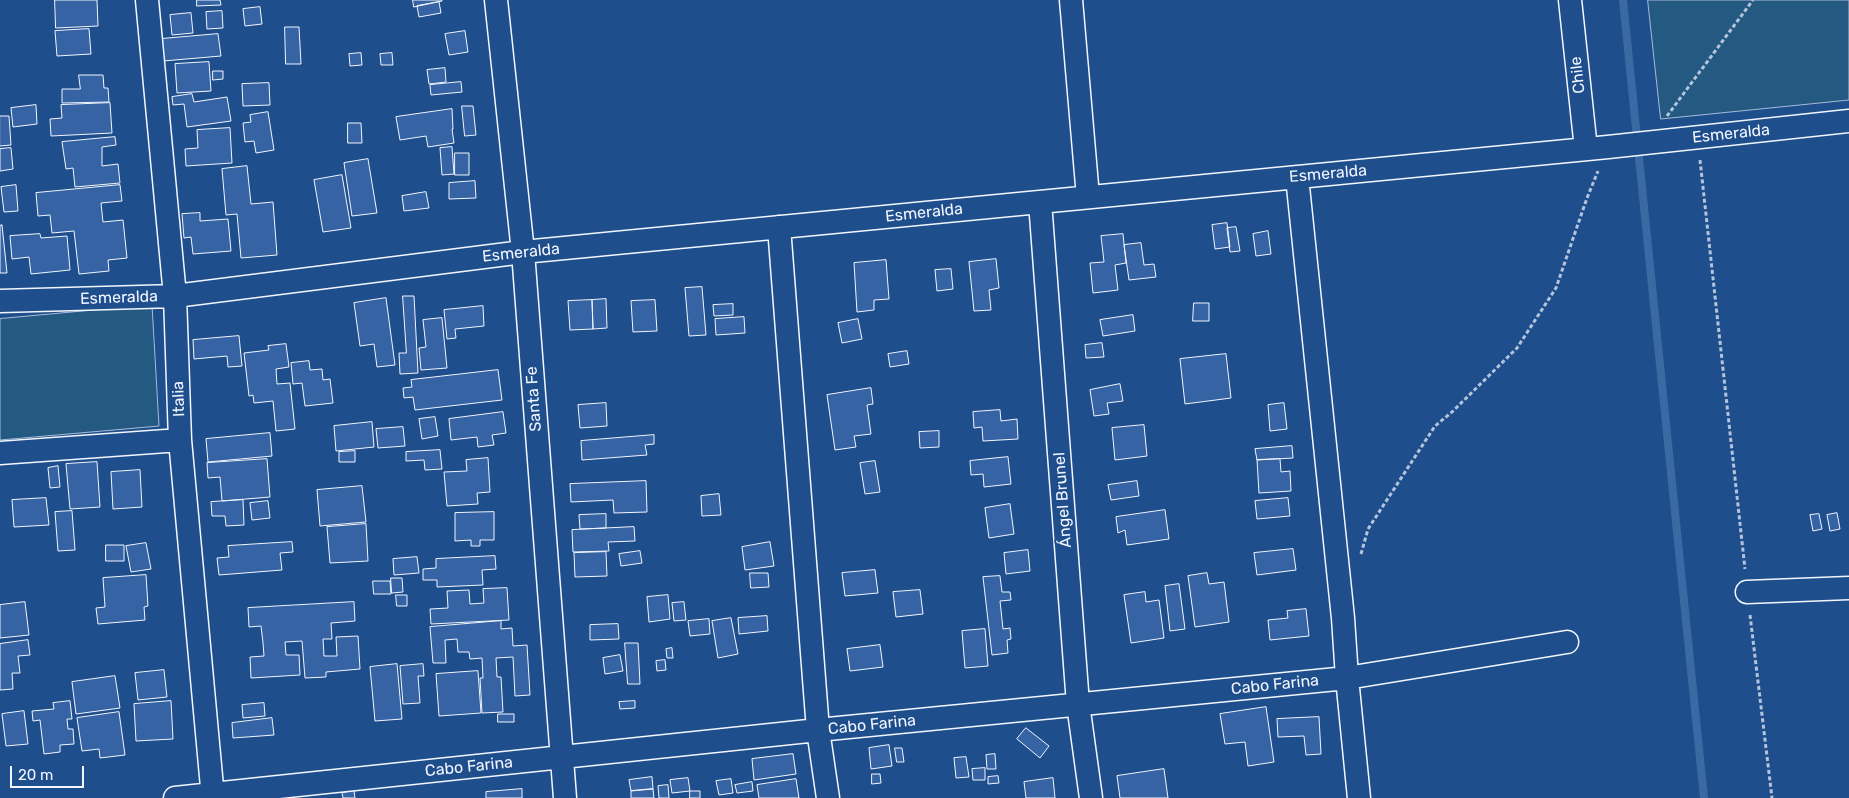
<!DOCTYPE html>
<meta charset="utf-8">
<style>
body{margin:0}
#map{position:relative;width:1849px;height:798px;overflow:hidden;background:#1f4e8c;font-family:Rubik,sans-serif}
canvas{display:block}
.scale{position:absolute;left:10px;top:766px;width:74px;height:22px;box-sizing:border-box;border:2px solid #f2f6ff;border-top:0;padding-left:6px;font-size:15px;line-height:18px;white-space:nowrap;color:#f2f6ff;-webkit-text-stroke:4px #1f4e8c;paint-order:stroke}
</style>
<div id="map">
<canvas width="1849" height="798"></canvas>
<div class="scale">20 m</div>
</div>
<script>
const g = document.querySelector('canvas').getContext('2d');
g.lineJoin = 'round';
function paint(path, color) { g.fillStyle = color; g.fill(path, 'evenodd'); }
function trace(path, color, width, dash) { g.strokeStyle = color; g.lineWidth = width; g.lineCap = dash ? 'butt' : 'round'; g.setLineDash(dash || []); g.stroke(path); }
function label(font, color, halo, rows, align = 'center') {
  g.font = font + ' Rubik,sans-serif'; g.lineWidth = 4; g.setLineDash([]); g.textBaseline = 'middle'; g.strokeStyle = halo; g.fillStyle = color; for (const [text, x, y, turn = 0] of rows) {
    g.save(); g.translate(x, y); g.rotate((+turn || 0) * Math.PI / 180); g.textAlign = isNaN(turn) ? turn : align; if (halo) g.strokeText(text, 0, 0); g.fillText(text, 0, 0); g.restore();
  }
}
const green = new Path2D(`
 M1648 0H1849V100L1661 119Z
 M152 305 159 426 0 440V319Z`);
paint(green, '#245a82');
trace(green, '#a8bbd7', 1);
trace(new Path2D(`
 M1623 0 1704 798`), '#3b69a3', 8);
const building = new Path2D(`
 M55 0H97L98 26 56 28Z
 M197 0H220L221 5 197 6Z
 M413 0H442V1L414 7Z
 M439 2 441 13 419 17 417 6Z
 M260 7 262 24 245 26 243 9Z
 M222 11 223 28 207 29 206 12Z
 M191 13 193 33 172 35 170 15Z
 M285 27H299L301 64H286Z
 M89 29 91 54 57 56 55 31Z
 M465 31 468 52 449 55 445 34Z
 M218 34 221 56 163 61 161 39Z
 M361 53 362 65 350 66 349 54Z
 M392 53 393 65H381L380 54Z
 M209 62 211 91 177 93 175 64Z
 M445 68 446 82 429 84 427 70Z
 M213 71H223V79L213 80Z
 M79 75H103L104 88H108L109 102 62 103V89H80Z
 M461 82 462 92 431 95 430 85Z
 M269 83 270 105 243 106 242 84Z
 M192 94 194 102 227 97 231 121 187 127 184 104 173 105 172 97Z
 M110 103 112 133 51 136 50 119 62 118 61 105Z
 M36 105 37 124 13 127 11 108Z
 M462 106H473L476 135 465 136Z
 M452 109 453 129H452L454 143 428 147 426 136 400 140 396 117Z
 M268 112 274 150 256 153 254 141 245 142 243 123 251 122 250 115Z
 M0 116H9L11 145 0 146Z
 M348 123H361L362 143H348Z
 M230 128 232 163 186 166 185 149 198 148 197 130Z
 M115 137 116 145 102 147V166L118 164 120 183 75 187 73 168 66 169 62 142Z
 M452 147 454 174 442 175 440 148Z
 M11 148 13 169 0 171V149Z
 M455 153H469V175H455Z
 M368 159 377 213 352 216 344 163Z
 M247 166 251 204 273 202 277 255 241 258 237 214 226 215 222 169Z
 M342 175 351 228 323 232 314 180Z
 M475 181 476 198 449 199V183Z
 M16 185 18 211 4 212 1 187Z
 M120 185 122 201 101 203 103 222 123 220 127 258 108 260 109 271 79 274 74 231 52 233 50 215 38 216 36 193Z
 M426 192 429 208 404 211 402 196Z
 M200 213V221L228 219 231 251 193 254 191 237 184 238 182 214Z
 M1227 223 1230 247 1215 249 1212 225Z
 M2 225 7 273H0V226Z
 M1236 227 1240 251 1230 252 1227 228Z
 M1268 231 1271 254 1256 256 1253 234Z
 M40 234 41 238 67 236 70 270 31 274 29 257 12 259 10 236Z
 M1123 234 1126 263 1115 265 1118 290 1093 293 1090 263 1104 262 1101 236Z
 M1141 243 1144 265 1154 264 1156 277 1129 280 1124 245Z
 M996 259 999 288 989 290 991 310 974 311 969 262Z
 M886 260 889 299 874 300V310L857 312 854 263Z
 M951 269 953 289 937 291 935 270Z
 M702 287 706 335 689 336 685 288Z
 M403 296H414L418 373 400 374 399 353H406Z
 M386 298 395 365 377 367 374 344 360 346 354 303Z
 M606 299 607 328 593 329 592 300Z
 M592 300 593 329 570 330 568 301Z
 M655 300 657 331 633 332 631 301Z
 M1194 303H1209V321H1193Z
 M733 304V315L714 316 713 305Z
 M483 306 484 326 455 329 456 338 447 339 444 310Z
 M1133 315 1135 331 1103 336 1100 320Z
 M744 317 745 333 716 335 715 319Z
 M442 318 447 368 421 370 419 348 426 347 423 320Z
 M858 319 862 339 842 343 838 323Z
 M239 336 242 366 228 367 227 356 194 359 193 340Z
 M1102 343 1104 357 1086 358 1085 345Z
 M286 344 289 367 276 369 277 384 290 383 295 429 276 431 273 401 254 403 253 395 249 396 244 353 269 350 268 346Z
 M907 351 909 364 890 367 888 354Z
 M1226 354 1231 398 1185 404 1180 359Z
 M309 361 310 370 322 369 323 380 330 379 333 403 305 406 302 383 293 384 291 363Z
 M498 370 502 400 415 410 413 397 404 398 403 388 412 387 411 380Z
 M1120 384 1123 401 1107 403 1109 414 1094 416 1090 390Z
 M871 388 873 404 867 405 871 434 854 436 856 447 835 450 827 395Z
 M606 403 607 426 580 428 578 405Z
 M1284 403 1287 429 1270 431 1268 405Z
 M1000 410 1001 421 1017 419 1018 439 983 441 982 427 974 428 973 412Z
 M503 412 506 433 492 435 494 445 478 447 477 437 451 440 449 419Z
 M435 417 438 436 422 439 419 419Z
 M372 422 374 447 336 451 334 426Z
 M1144 425 1147 456 1115 460 1112 428Z
 M403 427 405 446 378 448 376 429Z
 M939 431V447L920 448 919 432Z
 M270 433 272 456 208 462 206 439Z
 M654 435V444L645 445 647 455 582 460 581 441Z
 M1292 446 1293 458 1257 460 1255 449Z
 M440 450 442 469 425 470 424 460 406 461V452Z
 M355 451V462H339V452Z
 M1008 457 1011 484 984 487 983 474 971 475 970 461Z
 M488 458 490 492 477 493 478 504 447 506 444 472 467 471 466 460Z
 M267 459 270 497 222 501 220 477 208 478 207 463Z
 M1280 459 1281 472 1290 471 1291 491 1259 493 1257 460Z
 M875 461 880 492 865 494 860 463Z
 M97 462 100 507 70 509 66 464Z
 M58 466 60 487 50 488 48 468Z
 M140 470 142 507 113 509 111 472Z
 M646 481 647 512 614 513 613 500 571 502 570 484Z
 M1137 481 1139 496 1111 500 1108 485Z
 M362 486 366 522 320 526 317 490Z
 M719 494 721 515 702 516 701 496Z
 M46 498 49 525 14 527 12 500Z
 M1288 498 1290 516 1257 519 1255 501Z
 M243 500 244 525 226 526 225 516H212L211 502Z
 M268 501 270 518 252 520 250 503Z
 M1010 504 1014 534 989 538 985 508Z
 M1165 510 1169 539 1127 545 1125 530 1118 533 1116 517Z
 M72 511 75 550 58 551 55 512Z
 M494 512V540H480V546H471V540L455 541V513Z
 M1837 513 1840 529 1830 531 1827 515Z
 M606 514V528L580 529 579 515Z
 M1819 514 1822 529 1813 531 1810 515Z
 M366 524 368 561 330 563 327 527Z
 M634 527 635 541 608 542 609 551 573 552 572 530Z
 M292 542 293 552 280 553 282 570 219 575 217 558 229 557 228 546Z
 M770 542 774 566 745 570 742 547Z
 M146 543 151 569 131 572 126 546Z
 M106 545H124V561H106Z
 M1293 549 1296 570 1257 575 1254 553Z
 M1028 550 1030 571 1006 574 1004 553Z
 M640 551 642 563 621 566 619 554Z
 M606 552 607 576 575 577 574 553Z
 M495 556 496 569 482 570 483 585 437 587V580H423V569L436 568V559Z
 M417 557 419 573 394 575 393 559Z
 M875 570 878 593 845 596 842 573Z
 M750 573H768L769 587 751 588Z
 M1207 573 1209 584 1224 582 1229 622 1195 627 1188 576Z
 M146 575 148 606 144 607 145 620 98 624 96 608 105 607 103 578Z
 M1000 576 1002 592H1010L1011 600 1000 601 1003 629 1010 628 1011 639 1007 640 1008 653 992 655 983 577Z
 M391 578H402L403 592 392 593Z
 M373 581H390L391 594H374Z
 M1179 584 1185 629 1170 631 1165 586Z
 M507 588 509 620 431 624 430 609 448 608 447 591 469 590 470 604 484 603 483 589Z
 M920 590 923 614 896 617 893 592Z
 M1145 592 1146 602 1159 600 1164 638 1131 643 1124 595Z
 M396 595H407V606H397Z
 M668 595 670 619 649 622 647 597Z
 M25 602 29 635 0 638V605Z
 M354 602 355 621 331 623 332 639H323L324 656H337L336 637 358 636 360 669 326 672V677L305 678 302 641 285 642 286 655H299L300 675 251 678 250 657 264 656 263 643 261 626 249 627 248 608Z
 M684 602 686 620 674 621 672 603Z
 M1306 609 1309 636 1270 640 1268 620 1288 618 1287 611Z
 M767 616 768 631 739 634 738 618Z
 M731 618 738 654 718 658 712 621Z
 M709 619 710 634 690 636 688 621Z
 M501 621V629L512 628 513 646 527 645 530 695 515 696 513 657 496 658 497 677H501L503 712 482 713 480 678H483L482 658 470 659 469 652H458L457 639 445 640 446 663H433L430 627Z
 M618 624 619 639 590 640V625Z
 M985 629 988 666 965 668 962 631Z
 M28 640 30 655 18 656 20 673H12L13 689 0 690V644Z
 M625 643H638L640 684H628Z
 M880 645 883 667 850 671 847 649Z
 M672 648 673 658H667L666 649Z
 M620 655 623 671 605 674 603 658Z
 M665 660 666 670 657 671 656 661Z
 M397 664 402 719 375 721 370 667Z
 M423 664 424 676H418L420 703 403 704 400 666Z
 M164 670 167 697 138 700 135 673Z
 M478 671 481 713 439 716 436 674Z
 M115 676 120 708 76 714 72 682Z
 M70 701 72 719H67L68 729H73L74 744 60 745V752L44 754 40 720 33 721 32 711 54 709 53 703Z
 M171 701 173 739 136 741 134 704Z
 M635 701V708L620 709 619 702Z
 M264 703 265 716 243 718 242 705Z
 M1266 707 1274 762 1248 766 1245 742 1225 744 1220 714Z
 M24 711 28 744 6 746 2 714Z
 M119 712 125 755 100 758 99 749 82 751 77 718Z
 M498 714H514V722H498Z
 M1319 717 1321 754 1306 755 1304 736 1278 737 1277 719Z
 M272 718 274 735 233 738 232 723Z
 M1026 728 1049 746 1040 758 1017 739Z
 M889 745 892 766 871 769 869 748Z
 M895 748H902L904 762H897Z
 M793 754 796 774 754 780 752 759Z
 M995 754 996 769H987L986 755Z
 M966 757 969 777 956 778 954 758Z
 M985 768V780H973L972 769Z
 M1164 769 1168 798H1120L1117 776Z
 M872 774H880L881 783 872 784Z
 M998 776 999 783 988 784V777Z
 M652 777 653 789 631 791 629 780Z
 M688 778 690 791 672 793 670 780Z
 M1053 778 1055 798H1026L1024 782Z
 M731 779 733 793 719 795 716 781Z
 M796 779 799 798H759L757 785Z
 M752 782 753 791 737 793 735 785Z
 M668 785 669 798H659L658 786Z
 M522 789V798H486V792Z
 M653 789 654 798H631V791Z
 M354 791 355 798H343L342 793Z
 M690 791H700V798H690Z`);
paint(building, '#3563a3');
trace(building, '#f2f6ff', 1);
const minor = new Path2D(`
 M147 0 175 296 180 440 213 798
 M496 0 523 252 565 798
 M1071 0 1088 197
 M1570 0 1586 149
 M1297 177 1343 618 1347 678 1359 798
 M1040 202 1078 704 1091 798
 M779 227 818 730 828 798
 M0 301 175 296 523 252 1608 147 1849 121
 M0 453 180 440
 M1747 592 1849 588
 M175 798 818 730 1347 678 1567 642`);
trace(minor, '#f2f6ff', 25);
trace(new Path2D(`
 M1667 116 1753 0
 M1700 160 1745 569
 M1361 554 1368 529 1435 426 1452 412 1517 348 1556 288 1587 198 1598 171
 M1750 615 1772 798`), '#b3c4dc', 3, [4, 2.5]);
trace(minor, '#1f4e8c', 22);
label('16px', '#f2f6ff', '#1f4e8c', [
 ["Chile",1578,75,-96],
 ["Esmeralda",1731,134,-6],
 ["Esmeralda",1328,174,-5],
 ["Esmeralda",924,213,-6],
 ["Esmeralda",521,253,-6],
 ["Esmeralda",119,298,-2],
 ["Italia",179,399,-92],
 ["Santa Fe",534,399,-94],
 ["Ángel Brunel",1063,500,-94],
 ["Cabo Farina",1275,685,-6],
 ["Cabo Farina",872,725,-6],
 ["Cabo Farina",469,767,-6]
]);
</script>
